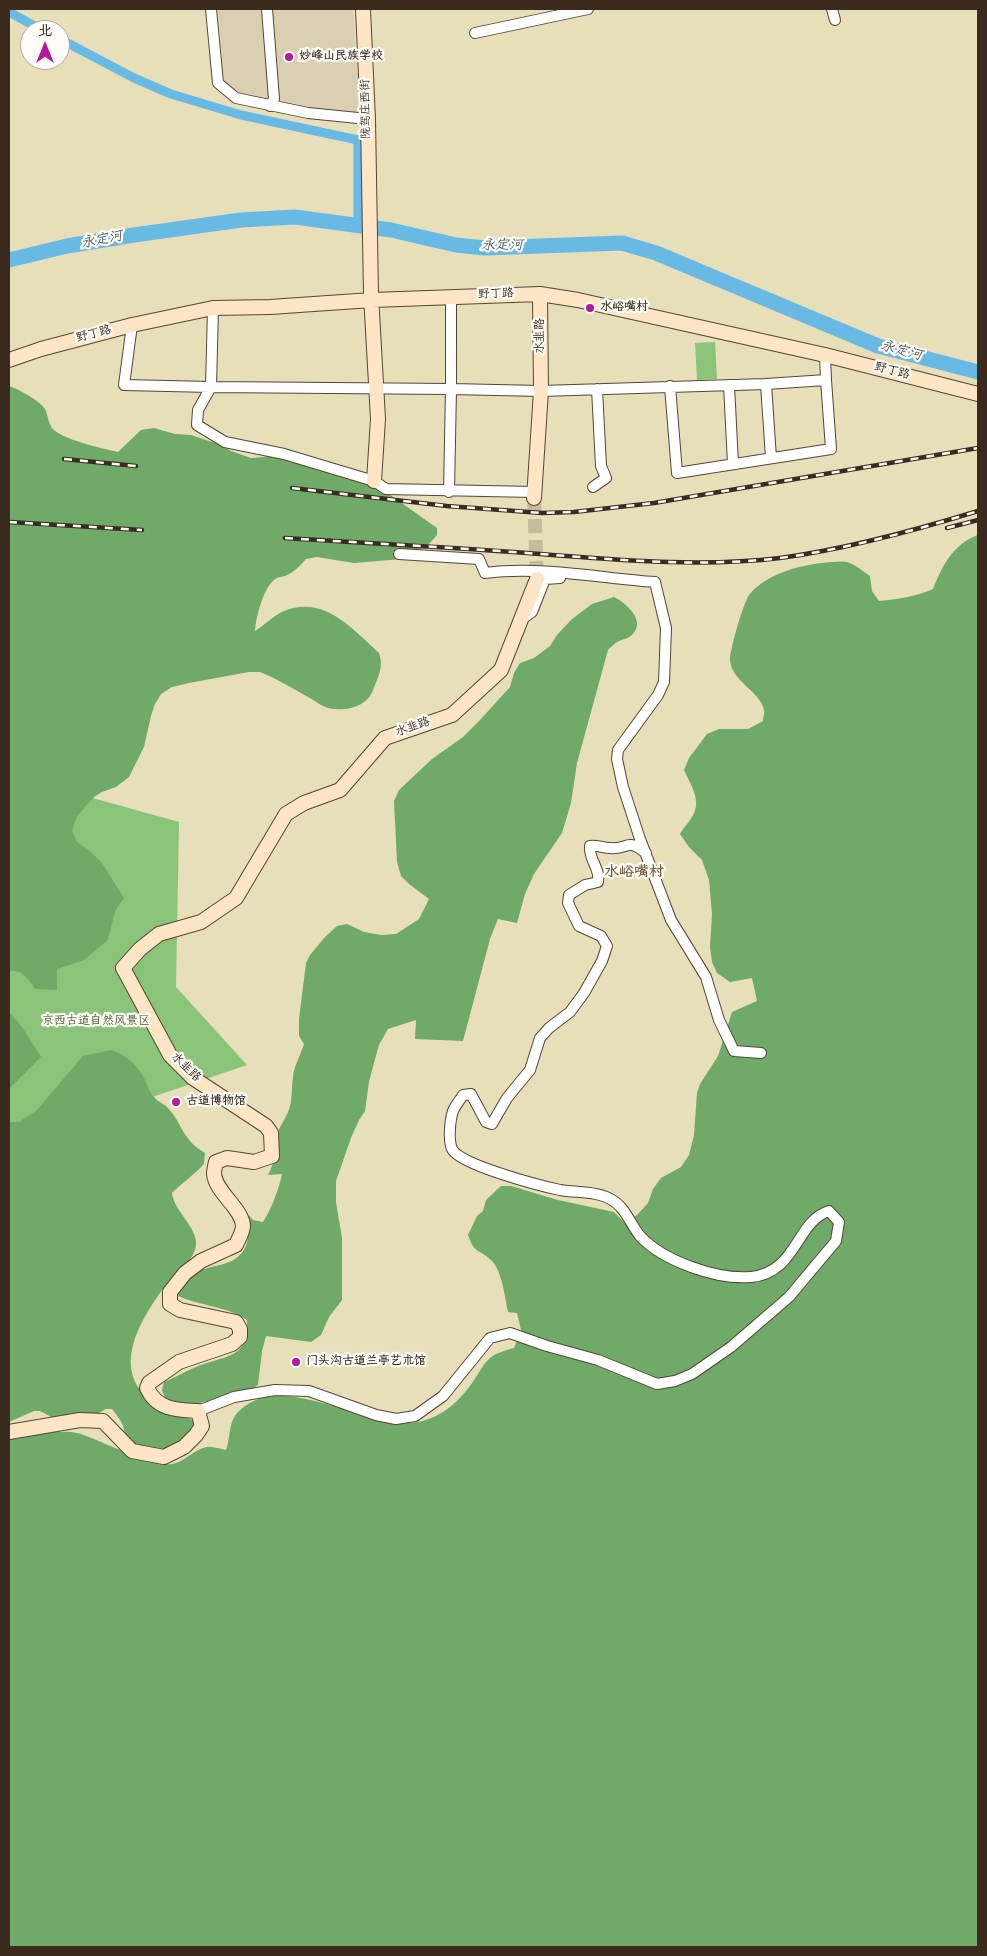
<!DOCTYPE html>
<meta charset="utf-8">
<style>
body{margin:0}
#map{position:relative;width:987px;height:1956px;overflow:hidden;background:#e7dfba;font-family:Kalam,"LXGW WenKai TC",sans-serif}
canvas{display:block}
.frame{position:absolute;inset:0;border:10px solid #3b2a1e;pointer-events:none}
.north{position:absolute;left:20px;top:20px;width:50px;height:50px;box-sizing:border-box;background:#fdfcf7;border:1px solid #afa8a0;border-radius:50%;rotate:0deg;font-size:14px;font-weight:700;line-height:20px;text-align:center;color:#3b2a1e}
.north::after{content:'';display:block;margin:auto;width:18px;height:22px;background:#b5179e;clip-path:polygon(50% 0,100% 100%,50% 72%,0 100%)}
</style>
<div id="map">
<canvas width="987" height="1956"></canvas>
<div class="frame"></div>
<div class="north">北</div>
</div>
<script>
const g = document.querySelector('canvas').getContext('2d');
g.lineJoin = 'round';
function paint(path, color) { g.fillStyle = color; g.fill(path, 'evenodd'); }
function trace(path, color, width, dash) { g.strokeStyle = color; g.lineWidth = width; g.lineCap = dash ? 'butt' : 'round'; g.setLineDash(dash || []); g.stroke(path); }
function label(font, color, halo, rows, align = 'center') {
  g.font = font + ' Kalam,"LXGW WenKai TC",sans-serif'; g.lineWidth = 4.5; g.setLineDash([]); g.textBaseline = 'middle'; g.strokeStyle = halo; g.fillStyle = color; for (const [text, x, y, turn = 0] of rows) {
    g.save(); g.translate(x, y); g.rotate((+turn || 0) * Math.PI / 180); g.textAlign = isNaN(turn) ? turn : align; if (halo) g.strokeText(text, 0, 0); g.fillText(text, 0, 0); g.restore();
  }
}
paint(new Path2D(`
 M218 9H353L361 125 252 103 230 89 224 83Z`), '#dad0b1');
paint(new Path2D(`
 M715 342 717 379 697 380 695 343Z
 M35 782 179 822 176 987 247 1065 43 1134 9 1129V799Z`), '#8ac478');
paint(new Path2D(`
 M9 386C18 389 39 400 45 409 48 415 48 422 52 428 60 439 104 449 118 452L141 430 154 428 175 434 191 435 221 445 231 451 251 458 276 456 356 479 389 494 437 528V535L429 544 402 559 354 563 317 557 306 559C300 566 294 572 285 576 281 577 277 577 274 580 263 589 256 617 255 631 265 625 274 615 284 611 325 595 352 629 379 653 384 667 378 677 373 690 367 707 345 712 328 708 321 706 314 700 308 697 292 688 277 679 260 672H249L189 683 172 687 161 694 155 704 151 716 144 747 129 777 116 787 102 792 94 797 77 816 72 831 77 842 90 851 102 863 124 898 115 911 108 940 84 960 57 969V990L35 989C28 979 22 969 9 971Z
 M978 535V1947H9V1437C29 1436 62 1428 81 1434 102 1441 152 1467 172 1464 185 1462 194 1449 207 1447 212 1446 220 1449 226 1450 231 1437 228 1421 239 1411 283 1368 369 1432 418 1422 443 1417 461 1400 474 1380 479 1373 483 1364 490 1358 496 1353 506 1350 514 1348L521 1330 517 1313 508 1312C505 1298 502 1270 491 1260 478 1248 475 1255 468 1235L477 1216 483 1211 486 1200 501 1186H511L558 1200 614 1212 625 1223 637 1215 648 1203 653 1189 661 1178 681 1167 689 1155 694 1135 697 1093 700 1084 718 1056 732 1012 757 1001 752 978 730 982 717 973 712 962 710 947 712 914 709 880 702 860 689 847 680 834C684 827 692 819 694 813 701 800 690 783 684 770L689 758 707 734 719 729H748L763 721C763 717 765 713 764 710 761 692 731 681 730 660 730 649 743 604 749 595 768 572 804 564 832 562 837 562 843 561 847 562 856 565 863 571 870 576L872 591 879 601C898 599 915 597 933 589 942 566 953 544 978 535Z
 M614 597C626 603 647 621 632 635 628 639 622 639 617 642 614 644 611 647 608 650L577 763 571 803 562 833 534 874 525 894 517 923 498 919 490 939 463 1041 415 1039 416 1020 388 1029 379 1045 374 1063 369 1082 365 1111 359 1120 351 1138 336 1181V1202L342 1238V1300L329 1317 321 1335 311 1342 266 1336 262 1351 258 1385 251 1390 196 1404 178 1405 165 1398 162 1390 164 1382C175 1378 185 1371 196 1367 224 1355 250 1360 247 1320 227 1306 200 1306 178 1296 189 1255 232 1277 246 1246 250 1236 246 1221 245 1211L253 1220 263 1222C271 1210 279 1189 282 1174L268 1175C276 1161 275 1149 278 1133 280 1125 285 1120 288 1112 293 1101 291 1089 293 1077 294 1065 301 1055 304 1044L299 1036V1019L306 963 310 955 325 937 337 926 347 924 364 932 381 935 396 934 419 919 429 899 409 884 401 876 397 862 394 801 399 790 432 759 463 737 480 720 510 687 514 673 520 663 534 658 550 646 557 635 572 619 592 604Z
 M9 1012 22 1027 41 1057 9 1089Z
 M111 1050C126 1055 138 1065 145 1080 147 1085 150 1093 154 1097 157 1101 162 1103 166 1106 183 1123 181 1139 205 1153L204 1164C194 1175 182 1183 172 1193 174 1211 197 1227 196 1244 195 1260 181 1266 172 1277 150 1306 114 1354 140 1390 147 1400 155 1408 166 1413 175 1417 186 1416 195 1421L198 1426 182 1442 168 1451 124 1443C126 1426 122 1422 112 1409H106L95 1415 55 1419 40 1411H34L9 1422V1122H19L36 1111 83 1056Z`), '#6faa68');
trace(new Path2D(`
 M9 12 42 30
 M60 39 134 78 171 94 241 115 358 140V225`), '#68b9e3', 9);
trace(new Path2D(`
 M9 260 67 246 134 235 241 220 295 217 391 230 456 245 485 248 622 243 656 253 878 346 978 372`), '#68b9e3', 15);
trace(new Path2D(`
 M534 498 537 579`), '#c5bb9b', 14, [14, 7]);
const street = new Path2D(`
 M211 9 218 83 236 98 308 113 368 119
 M267 9 274 99 270 106
 M832 9 835 20
 M475 33 588 9
 M213 308 211 387 451 389 541 391 766 384 826 380 825 355
 M132 325 124 385 211 387 198 410 197 425 225 442 284 454 374 481 386 489 534 492
 M766 384 771 458
 M729 385 733 464
 M670 386 677 473 831 449 826 380
 M593 487 606 478 601 466 597 389
 M449 492 451 389V297
 M399 554 479 559 485 573C542 566 599 578 655 582L666 628 664 682 658 695 618 750 617 759 623 787 640 839 671 920 706 977 719 1020 734 1051 761 1053
 M521 620 532 612 545 579 560 578
 M198 1411 234 1397 275 1390 309 1391 376 1415 396 1419 415 1416 443 1396 490 1338 510 1333 547 1346 598 1360 657 1384 675 1381 692 1374 731 1347 789 1297 836 1241 839 1222 829 1211C796 1221 797 1273 751 1277 717 1280 663 1261 640 1236 631 1225 625 1207 612 1200 598 1191 577 1193 560 1190 541 1186 460 1165 452 1149 448 1140 450 1120 453 1111 455 1106 460 1100 463 1095L471 1094 486 1122 492 1124 507 1098 530 1070 540 1038 549 1028 570 1012 584 993 602 961 607 946 601 936 579 926 568 903 569 895 585 885 598 882C601 869 588 859 590 846 598 845 603 848 610 848 630 850 625 837 646 853`);
const secondary = new Path2D(`
 M363 9 368 119 371 295 378 419 374 481
 M9 360 41 349 132 325 213 308 270 307 372 300 540 294 578 300 825 355 978 394
 M534 498 541 391 540 294
 M9 1432 80 1420 103 1421 132 1451 164 1457 184 1447 196 1435 202 1426 198 1411C177 1410 157 1410 147 1388L149 1383 179 1362 232 1344 240 1337V1329L236 1322 180 1310 170 1304V1292L185 1273 201 1261 236 1245C238 1240 243 1232 243 1226 242 1208 216 1193 214 1174 214 1170 215 1166 216 1162L227 1158 254 1162 272 1156 271 1133 266 1126 193 1078 170 1055 123 968 140 949 159 934 201 922 236 898 286 814 304 803 340 790 385 738 452 715 501 670 537 579`);
trace(street, '#554535', 12);
trace(secondary, '#554535', 16);
trace(street, '#fff', 10);
trace(secondary, '#fee5c5', 14);
const rail = new Path2D(`
 M64 459 136 466
 M292 488 447 506 542 513 574 512 654 503 978 448
 M9 522 142 530
 M947 528 978 520
 M285 538C365 543 446 547 527 553 610 559 696 568 780 558 847 549 913 531 978 511`);
trace(rail, '#3b2a1e', 4.5);
trace(rail, '#fdfcf7', 2.5, [8]);
for (const [x, y, r, color] of [
 [289,57,5,"#b5179e"],
 [590,308,5,"#b5179e"],
 [176,1102,5,"#b5179e"],
 [296,1362,5,"#b5179e"]
]) { const dot = new Path2D(); dot.arc(x, y, r, 0, 2 * Math.PI); g.fillStyle = color; g.fill(dot); trace(dot, '#fdfcf7', 2); }
label('bold 12px', '#3b2a1e', '#fdfcf7', [
 ["妙峰山民族学校",299,57],
 ["水峪嘴村",600,308],
 ["古道博物馆",186,1102],
 ["门头沟古道兰亭艺术馆",306,1362]
], 'left');
label('12px', '#3b2a1e', '#fdfcf7', [
 ["陇驾庄西街",367,109,-91],
 ["野丁路",496,295,-2],
 ["野丁路",94,335,-15],
 ["水韭路",541,336,-90],
 ["野丁路",892,372,14],
 ["水韭路",413,728,-19],
 ["水韭路",185,1068,44]
]);
label('12px', '#535839', '#fdfcf7', [
 ["京西古道自然风景区",96,1022]
]);
label('italic 14px', '#4b5c63', '#fdfcf7', [
 ["永定河",102,241,-11],
 ["永定河",502,247],
 ["永定河",901,352,15]
]);
label('bold 15px', '#735438', '#fdfcf7', [
 ["水峪嘴村",634,873]
]);
</script>
